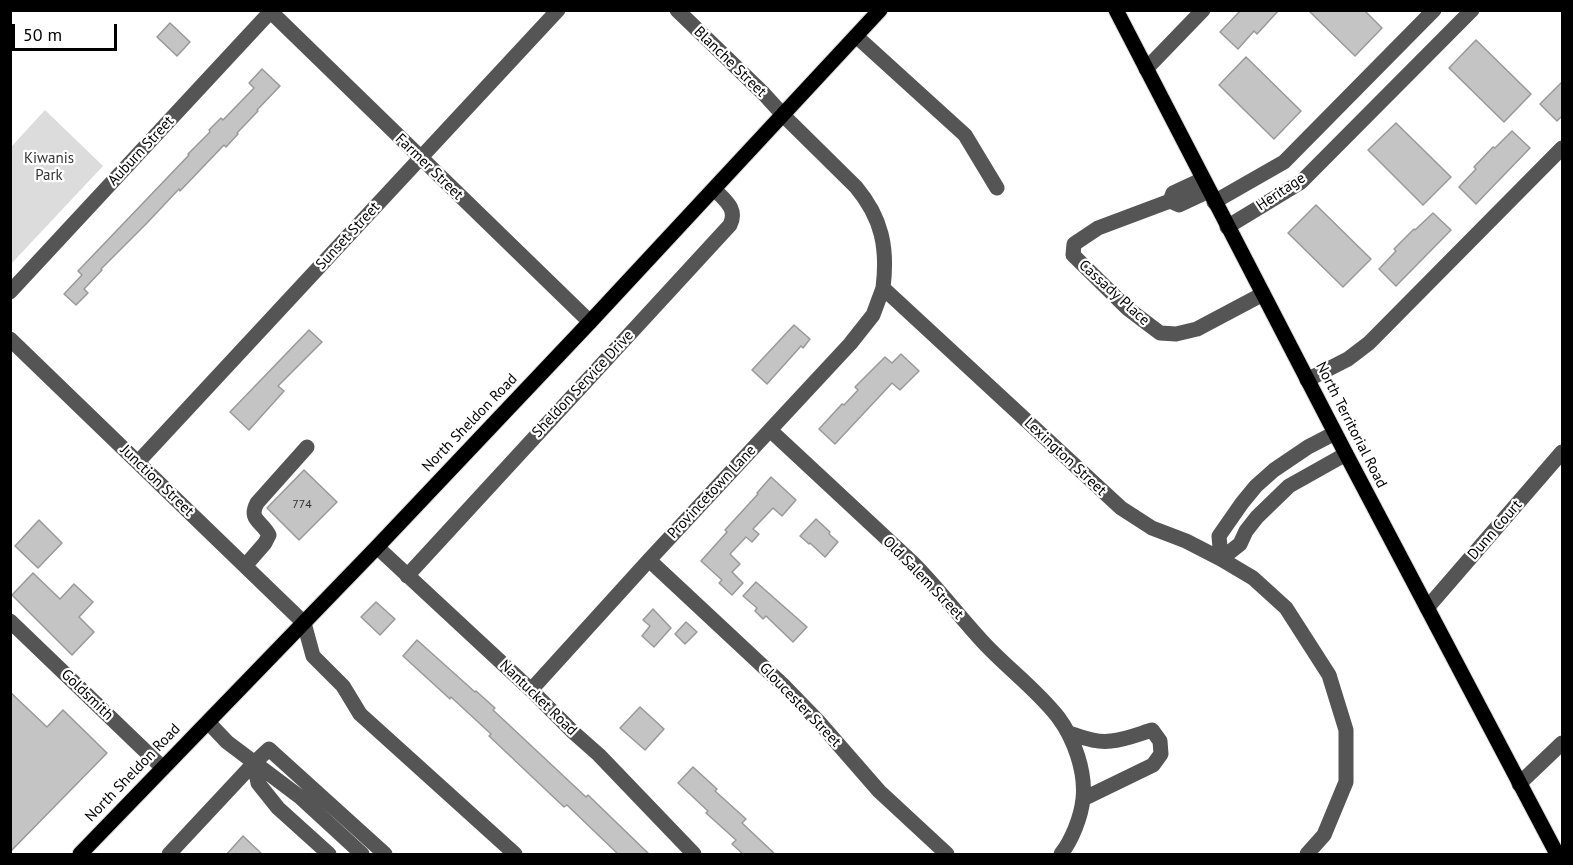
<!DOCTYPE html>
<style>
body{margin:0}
#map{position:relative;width:1573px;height:865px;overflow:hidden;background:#fff;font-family:"PT Sans",sans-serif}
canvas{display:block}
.frame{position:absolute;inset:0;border:12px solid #000;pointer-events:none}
.scale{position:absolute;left:12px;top:24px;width:105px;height:27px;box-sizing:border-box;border:3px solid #000;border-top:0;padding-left:8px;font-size:18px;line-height:21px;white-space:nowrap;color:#000;-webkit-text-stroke:4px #fff;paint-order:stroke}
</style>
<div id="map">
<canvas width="1573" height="865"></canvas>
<div class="frame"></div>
<div class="scale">50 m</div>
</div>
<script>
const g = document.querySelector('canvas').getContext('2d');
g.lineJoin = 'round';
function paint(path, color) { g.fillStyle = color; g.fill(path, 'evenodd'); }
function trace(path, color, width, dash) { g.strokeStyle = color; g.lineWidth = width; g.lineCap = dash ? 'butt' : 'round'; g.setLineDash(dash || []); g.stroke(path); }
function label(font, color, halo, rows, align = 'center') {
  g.font = font + ' "PT Sans",sans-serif'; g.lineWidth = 4.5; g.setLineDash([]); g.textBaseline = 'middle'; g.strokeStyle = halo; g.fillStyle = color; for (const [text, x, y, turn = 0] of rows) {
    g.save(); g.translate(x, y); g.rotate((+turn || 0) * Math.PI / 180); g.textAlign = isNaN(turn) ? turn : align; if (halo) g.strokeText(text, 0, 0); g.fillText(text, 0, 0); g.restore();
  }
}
paint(new Path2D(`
 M45 110 103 166 11 264V147Z`), '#dcdcdc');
const building = new Path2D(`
 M1241 10H1279L1257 34 1254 31 1238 49 1220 32Z
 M1308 10H1364L1382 28 1355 56Z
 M170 23 190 42 177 56 157 37Z
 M1476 40 1531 94 1504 122 1449 68Z
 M1246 57 1301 111 1274 139 1219 85Z
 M262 69 280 86 257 110 258 111 237 133 238 134 226 147 224 145 180 191 179 189 147 223 101 269 102 270 84 289 88 293 76 305 64 294 82 275 78 271 189 155 188 154 210 132 209 130 221 118 223 120 254 88 249 83Z
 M1563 81V115L1557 121 1540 104Z
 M1396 123 1451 177 1423 205 1368 150Z
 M1512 131 1530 148 1476 204 1459 187 1476 169 1474 167 1493 147 1495 148Z
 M1316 205 1371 259 1343 287 1288 233Z
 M1433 213 1451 230 1396 286 1379 269 1396 251 1394 249 1414 229 1415 230Z
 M794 325 810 339 803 348 801 346 767 384 752 370Z
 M309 330 322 342 278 386 284 391 249 430 230 412Z
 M901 354 919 371 900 390 892 383 835 444 819 429 842 404 844 405 858 390 855 387 885 357 892 363Z
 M304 470 337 502 299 540 267 508Z
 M771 477 796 500 782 516 773 508 753 529 759 534 752 542 746 537 730 554 740 564 732 572 743 583 732 595 719 583 722 580 701 561 727 532 725 530 758 494 757 493Z
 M816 519 830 532 829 534 838 542 825 557 810 543 809 544 800 536Z
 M39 520 62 543 38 568 15 546Z
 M33 573 60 599 74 584 93 602 79 617 94 632 72 655 12 595Z
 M756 582 807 627 793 642 766 616 763 619 755 611 757 608 743 596Z
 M376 602 395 619 380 635 361 617Z
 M653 609 671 628 654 647 642 636 650 626 643 620Z
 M686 622 697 632 685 644 675 634Z
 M417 640 475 692 476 691 495 708 493 710 586 797 588 795 650 855H619L567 805 564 807 489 736 491 734 451 697 450 699 403 656Z
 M10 692 47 727 63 710 107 753 10 852Z
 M640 707 664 729 645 750 620 728Z
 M693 767 717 789 715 791 746 819 742 823 776 855H744L732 844 736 840 706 813 708 811 678 783Z
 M243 836 263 855H226Z`);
paint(building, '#c4c4c4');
trace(building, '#999', 1.5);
const major = new Path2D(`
 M1116 10 1346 454 1557 854
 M80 854 377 547 590 322 880 10`);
trace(major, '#dbdbdb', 17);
trace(new Path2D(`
 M269 10 590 322
 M677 10 764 94 783 115 856 187C882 218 888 248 883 288L1121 508 1152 528 1186 541 1221 559 1253 578 1286 608 1329 675 1346 730V782L1324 835 1307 854
 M856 36 965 135 997 188
 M1146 69 1203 10
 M1203 179 1173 193 1170 201 1098 228 1074 244 1073 255 1127 308 1160 333 1176 334 1197 329 1263 294
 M1170 201 1179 205 1209 191
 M1214 202 1284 162 1434 10
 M1227 227 1301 182 1472 10
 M10 292 272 10
 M10 339 304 623 313 656 343 686 360 714 515 854
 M1307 380 1348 359 1369 343 1562 148
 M770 430 913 563C938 588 959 616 983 642 1007 668 1036 689 1058 717 1074 738 1086 772 1083 799 1081 817 1072 840 1061 854
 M138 462 558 10
 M377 547 531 690 573 732 599 755 694 854
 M1221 559 1219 536 1242 503 1256 486 1274 470 1308 447 1335 433
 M1221 559 1240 544 1246 531 1257 517 1289 486 1346 454
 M649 560 783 685 818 721 879 791 947 854
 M245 566 265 543 269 535C262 521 248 520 257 503L307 447
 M407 576 730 225C738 209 725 200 714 189
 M1427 608 1562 452
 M10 621 163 768
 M531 690 649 560 850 344 873 315 883 288
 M208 722 227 742 300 797 362 854
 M1069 733C1082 737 1096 743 1111 741 1124 740 1139 734 1152 730L1160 741 1161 754 1153 765 1083 799
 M254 763 258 783 278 808 329 854
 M1519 784 1562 743
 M169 854 254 763 269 749 385 854`), '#555', 15);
trace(major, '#000', 15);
label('12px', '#313131', null, [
 ["774",302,505]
]);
label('15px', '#000', '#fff', [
 ["Blanche Street",730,62,44],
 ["Auburn Street",141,151,-47],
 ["Farmer Street",429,167,44],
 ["Heritage",1281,192,-34],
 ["Sunset Street",348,236,-47],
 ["Cassady Place",1114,293,42],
 ["Sheldon Service Drive",583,384,-47],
 ["North Sheldon Road",470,423,-46],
 ["North Territorial Road",1351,425,63],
 ["Lexington Street",1065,457,43],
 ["Junction Street",157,481,44],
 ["Provincetown Lane",712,492,-47],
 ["Dunn Court",1495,530,-49],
 ["Old Salem Street",923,578,46],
 ["Goldsmith",87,695,44],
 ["Nantucket Road",538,698,44],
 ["Gloucester Street",800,705,46],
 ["North Sheldon Road",133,773,-46]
]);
label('15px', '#333', '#fff', [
 ["Kiwanis",49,159],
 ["Park",49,176]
]);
</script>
